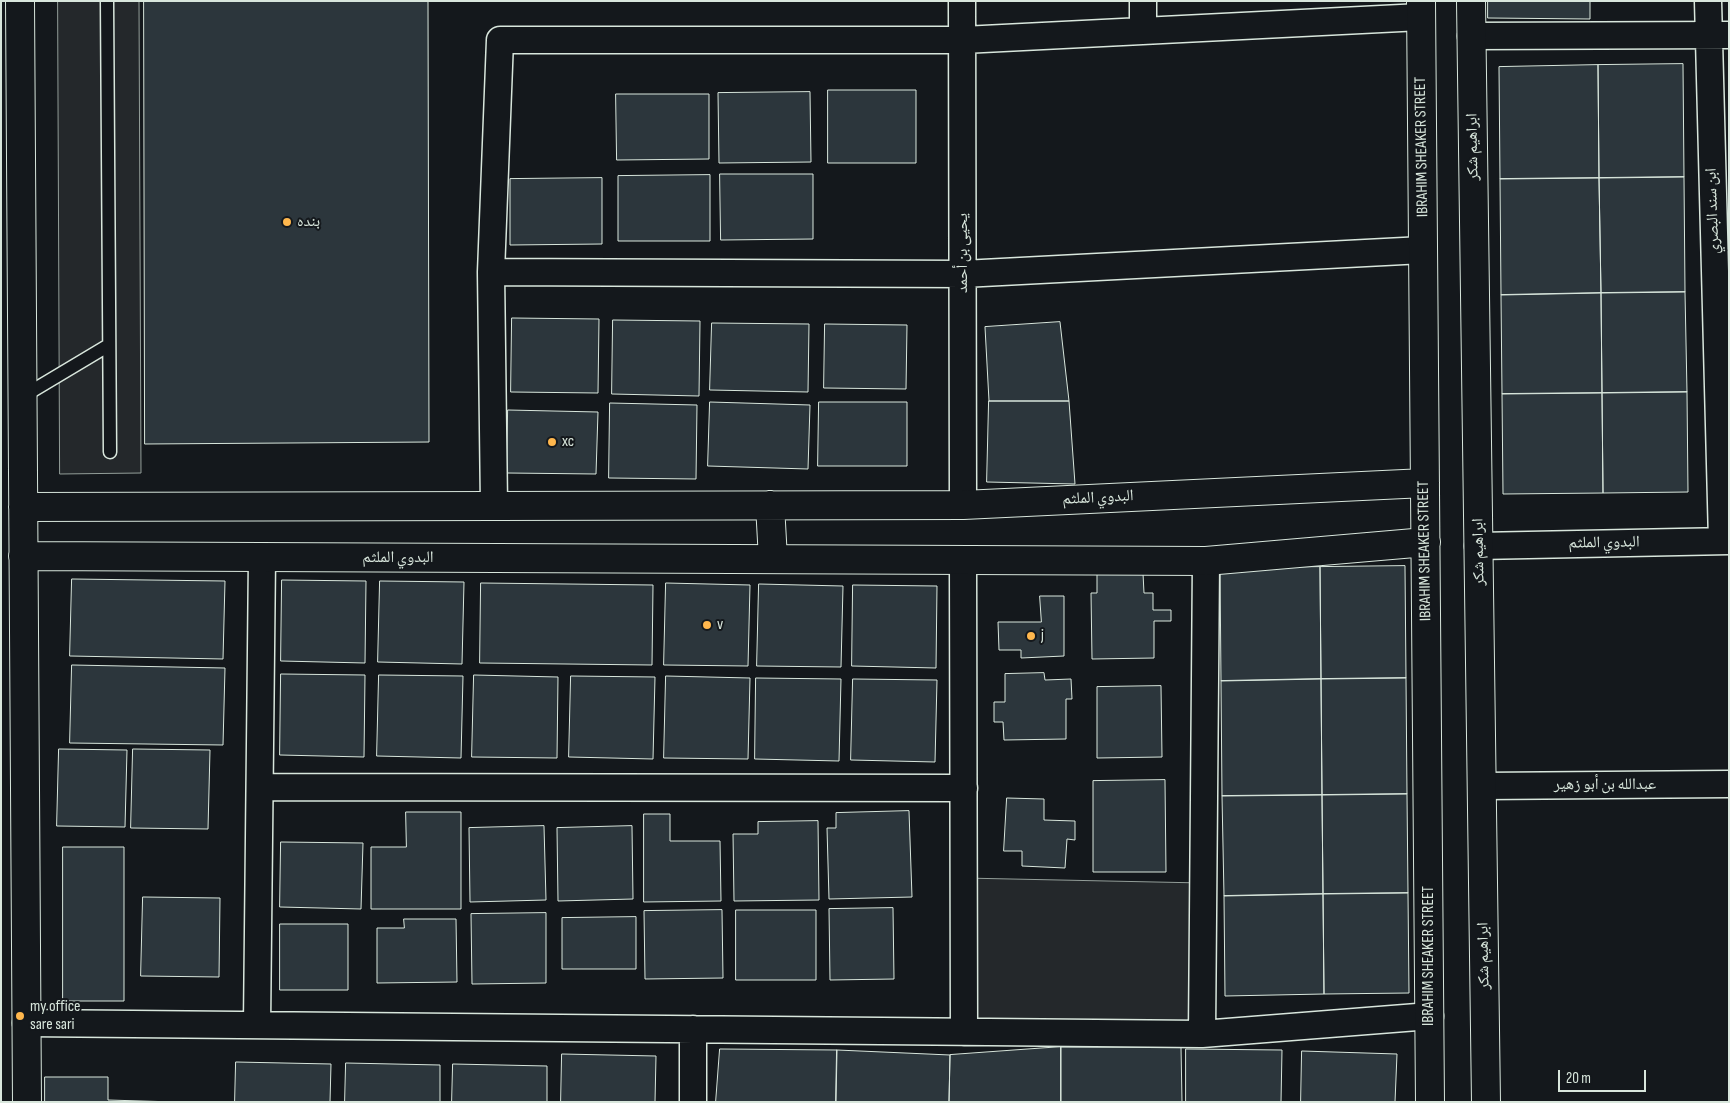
<!DOCTYPE html>
<meta charset="utf-8">
<style>
body{margin:0}
#map{position:relative;width:1730px;height:1103px;overflow:hidden;background:#14181c;font-family:"Sofia Sans Condensed",sans-serif}
canvas{display:block}
.frame{position:absolute;inset:0;border:2px solid #d8e6dc;pointer-events:none}
.scale{position:absolute;left:1558px;top:1070px;width:88px;height:22px;box-sizing:border-box;border:2px solid #d8e6dc;border-top:0;padding-left:6px;font-size:15px;line-height:18px;white-space:nowrap;color:#d8e6dc;-webkit-text-stroke:4px #14181c;paint-order:stroke}
</style>
<div id="map">
<canvas width="1730" height="1103"></canvas>
<div class="frame"></div>
<div class="scale">20 m</div>
</div>
<script>
const g = document.querySelector('canvas').getContext('2d');
g.lineJoin = 'round';
function paint(path, color) { g.fillStyle = color; g.fill(path, 'evenodd'); }
function trace(path, color, width, dash) { g.strokeStyle = color; g.lineWidth = width; g.lineCap = dash ? 'butt' : 'round'; g.setLineDash(dash || []); g.stroke(path); }
function label(font, color, halo, rows, align = 'center') {
  g.font = font + ' "Sofia Sans Condensed","Noto Naskh Arabic",sans-serif'; g.lineWidth = 4; g.setLineDash([]); g.textBaseline = 'middle'; g.strokeStyle = halo; g.fillStyle = color; for (const [text, x, y, turn = 0] of rows) {
    g.save(); g.translate(x, y); g.rotate((+turn || 0) * Math.PI / 180); g.textAlign = isNaN(turn) ? turn : align; if (halo) g.strokeText(text, 0, 0); g.fillText(text, 0, 0); g.restore();
  }
}
const parking = new Path2D(`
 M58 1H139L141 473 60 474Z
 M963 878 1203 883 1202 1034 964 1032Z`);
paint(parking, '#24282b');
trace(parking, '#939e99', 1);
const building = new Path2D(`
 M144 1H428L429 442 145 444Z
 M1488 1H1590V19L1488 18Z
 M1683 64 1684 177 1599 178 1598 65Z
 M1598 65 1599 178 1500 179 1499 67Z
 M828 90H916V163H828Z
 M810 92 811 162 719 163 718 93Z
 M616 94H709V159L617 160Z
 M720 174H813V239L721 240Z
 M710 175V241H618V176Z
 M1684 177 1685 292 1601 293 1599 178Z
 M602 178V244L510 245V179Z
 M1599 178 1601 293 1501 295 1500 179Z
 M1685 292 1687 392 1602 393 1601 293Z
 M1601 293 1602 393 1502 394 1501 295Z
 M512 318 599 319 598 393 511 392Z
 M613 320 700 321 699 396 612 394Z
 M1060 322 1069 401H989L985 327Z
 M712 323 809 324 808 392 710 390Z
 M825 324 907 325 906 389 824 388Z
 M1687 392 1688 492 1603 493 1602 393Z
 M1602 393 1603 493 1503 494 1502 394Z
 M989 401H1069L1075 484 987 482Z
 M710 402 810 405 808 469 708 466Z
 M819 402H907V466H818Z
 M610 403 697 405 696 479 609 478Z
 M508 410 598 412 596 474 507 473Z
 M1405 566 1406 678 1321 679 1320 567Z
 M1320 567 1321 679 1221 681 1220 568Z
 M1143 573 1144 593H1153V610H1171V621H1154V658L1092 659 1091 593H1097V574Z
 M72 579 225 581 223 659 70 656Z
 M282 580 366 581 365 663 281 661Z
 M380 581 464 582 462 664 378 662Z
 M481 583 653 585 652 665 480 663Z
 M666 583 750 585 748 666 664 665Z
 M759 584 843 586 841 667 757 666Z
 M853 585 937 586 936 668 852 666Z
 M1040 596H1064V656L1021 658V650H999L998 622H1041Z
 M72 665 225 668 223 745 70 743Z
 M1044 673 1045 680 1071 679 1072 699H1066V739L1004 740 1003 722H994V702H1005V674Z
 M281 674 365 675 364 757 280 755Z
 M379 675 463 676 461 758 377 756Z
 M474 675 558 677 557 758 472 757Z
 M571 676 655 677 653 759 569 757Z
 M666 676 750 678 748 759 664 758Z
 M756 678 841 679 839 761 755 759Z
 M1406 678 1407 794 1322 795 1321 679Z
 M853 679 937 680 935 762 851 760Z
 M1321 679 1322 795 1222 796 1221 681Z
 M1161 686 1162 757 1097 758V687Z
 M59 749 127 750 125 827 57 826Z
 M133 749 210 750 208 829 131 828Z
 M1165 780 1166 872H1093V781Z
 M1407 794 1408 893 1323 894 1322 795Z
 M1322 795 1323 894 1224 896 1222 796Z
 M1007 798 1044 799V820L1075 821V840L1067 839 1065 868 1022 866V851H1004Z
 M909 811 912 897 829 899 827 828H836V813Z
 M406 812H461V909H371V847H406Z
 M644 814H670V841H720L721 901 644 902Z
 M818 821 819 900 734 901 733 834H758V822Z
 M544 826 546 900 470 902 469 828Z
 M632 826 633 899 558 901 557 828Z
 M281 842 363 843 361 909 280 907Z
 M63 847H124V1001H63Z
 M1408 893 1409 993 1324 994 1323 894Z
 M1323 894 1324 994 1225 996 1224 896Z
 M143 897 220 898 219 977 141 976Z
 M893 908 894 979 830 980 829 909Z
 M722 910 723 978 645 979 644 911Z
 M736 910H816V980H736Z
 M546 913V983L472 984 471 914Z
 M636 917V969H562V918Z
 M404 919H456L457 982 377 983V928H404Z
 M280 924H348V990H280Z
 M1061 1047H1181L1182 1102H1061Z
 M1061 1047V1102H949L950 1055Z
 M720 1049 837 1050 836 1102H716Z
 M1186 1049 1282 1050 1281 1102H1186Z
 M837 1050 950 1055 949 1102H836Z
 M1302 1051 1397 1054 1395 1102H1301Z
 M562 1054 656 1056 655 1102H561Z
 M236 1062 331 1064 330 1102H235Z
 M346 1063 440 1065V1102H345Z
 M453 1064 547 1066V1102H452Z
 M45 1077H108V1100L175 1102H45Z`);
paint(building, '#2c363c');
trace(building, '#d8e6dc', 1);
const lane = new Path2D(`
 M107 1 110 452
 M22 397 109 345`);
const street = new Path2D(`
 M962 1 963 505
 M1143 1V31
 M1708 1 1722 541
 M1471 36 1729 35
 M491 272 963 274 1423 250
 M494 506 491 272 500 40H963L1421 17
 M1478 546 1729 541
 M963 560 964 1032
 M1482 786 1729 784
 M260 787 964 788
 M26 1023 1202 1034 1430 1016
 M257 1025 262 557
 M693 1029V1102
 M1202 1034 1206 561`);
const secondary = new Path2D(`
 M20 1 27 1102
 M1421 1 1430 1102
 M1471 1 1486 1102
 M770 505 773 559
 M23 507 963 505 1425 483
 M23 556 1206 561 1426 542`);
trace(lane, '#d8e6dc', 15);
trace(street, '#d8e6dc', 29);
trace(secondary, '#d8e6dc', 30);
trace(lane, '#14181c', 12);
trace(street, '#14181c', 26);
trace(secondary, '#14181c', 28);
for (const [x, y, r, color] of [
 [287,222,5,"#ffb74d"],
 [552,442,5,"#ffb74d"],
 [707,625,5,"#ffb74d"],
 [1031,636,5,"#ffb74d"],
 [20,1016,5,"#ffb74d"]
]) { const dot = new Path2D(); dot.arc(x, y, r, 0, 2 * Math.PI); g.fillStyle = color; g.fill(dot); trace(dot, '#14181c', 2); }
label('16px', '#d8e6dc', '#14181c', [
 ["IBRAHIM SHEAKER STREET",1422,147,-91],
 ["ابراهيم شكر",1473,147,-91],
 ["ابن سند البصري",1713,211,-92],
 ["يحيى بن أحمد",963,253,-90],
 ["البدوي الملثم",1098,498,-3],
 ["البدوي الملثم",1604,543,-1],
 ["IBRAHIM SHEAKER STREET",1425,551,-91],
 ["ابراهيم شكر",1479,552,-91],
 ["البدوي الملثم",398,558],
 ["عبدالله بن أبو زهير",1605,785],
 ["IBRAHIM SHEAKER STREET",1429,956,-90],
 ["ابراهيم شكر",1484,956,-91]
]);
label('16px', '#d8e6dc', '#14181c', [
 ["بنده",297,222],
 ["xc",562,442],
 ["v",717,625],
 ["j",1041,636],
 ["my office",30,1007],
 ["sare sari",30,1025]
], 'left');
</script>
